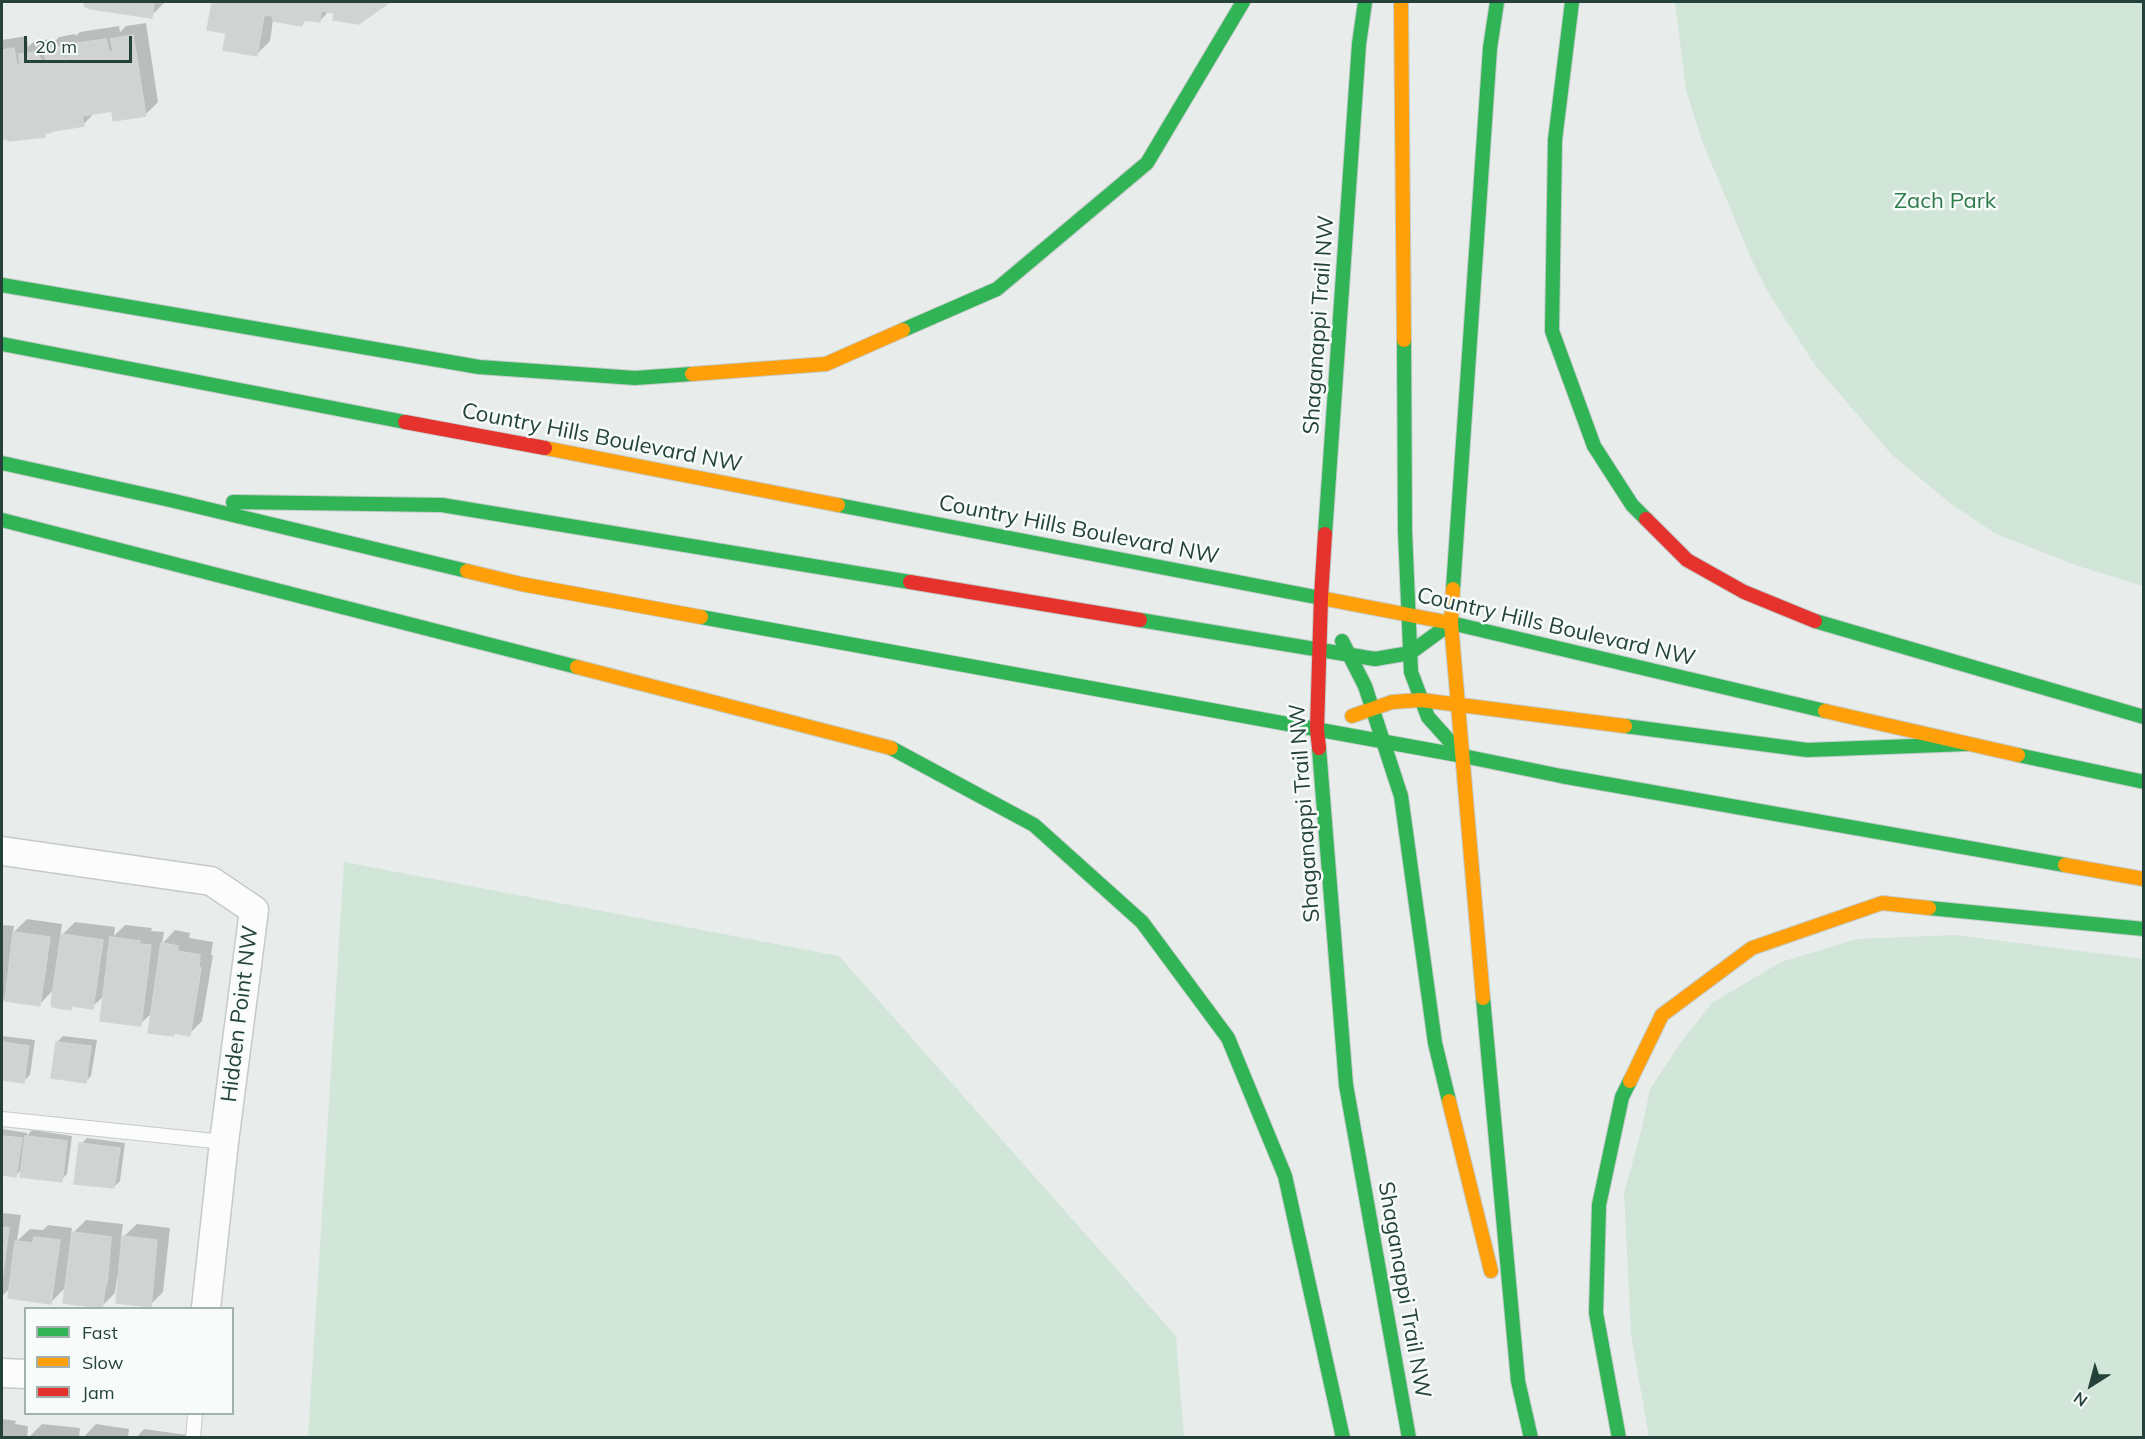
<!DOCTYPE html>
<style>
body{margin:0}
#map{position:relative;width:2145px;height:1439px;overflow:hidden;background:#e8edeb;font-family:Mulish,sans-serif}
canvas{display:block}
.frame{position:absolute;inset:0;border:3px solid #24423a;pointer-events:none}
.legend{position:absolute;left:24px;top:1307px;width:210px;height:108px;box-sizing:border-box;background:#f7fbf9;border:2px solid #a3b1ad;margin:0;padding:8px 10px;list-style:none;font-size:18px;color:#24423a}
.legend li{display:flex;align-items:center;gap:12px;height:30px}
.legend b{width:30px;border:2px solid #a3b1ad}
.north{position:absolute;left:2061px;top:1355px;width:60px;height:60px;-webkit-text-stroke:4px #f7fbf9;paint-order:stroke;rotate:216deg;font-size:16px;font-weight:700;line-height:24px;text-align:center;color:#24423a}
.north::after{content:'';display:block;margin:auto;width:21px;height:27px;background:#24423a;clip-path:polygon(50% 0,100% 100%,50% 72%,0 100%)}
.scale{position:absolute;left:24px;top:36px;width:108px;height:27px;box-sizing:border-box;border:3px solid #24423a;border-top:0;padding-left:8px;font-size:18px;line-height:21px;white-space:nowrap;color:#24423a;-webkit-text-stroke:4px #f7fbf9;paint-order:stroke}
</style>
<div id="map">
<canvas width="2145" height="1439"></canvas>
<div class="frame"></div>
<ul class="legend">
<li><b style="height:8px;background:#30b455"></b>Fast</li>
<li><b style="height:8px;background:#ff9f0a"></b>Slow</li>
<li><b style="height:8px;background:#e5322d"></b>Jam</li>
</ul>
<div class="north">N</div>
<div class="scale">20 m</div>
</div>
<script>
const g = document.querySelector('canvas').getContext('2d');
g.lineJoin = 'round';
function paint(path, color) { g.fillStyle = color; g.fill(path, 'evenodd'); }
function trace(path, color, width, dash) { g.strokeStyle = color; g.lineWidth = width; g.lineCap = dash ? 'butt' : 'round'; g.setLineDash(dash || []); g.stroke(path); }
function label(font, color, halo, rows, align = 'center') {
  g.font = font + ' Mulish,sans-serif'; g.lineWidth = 5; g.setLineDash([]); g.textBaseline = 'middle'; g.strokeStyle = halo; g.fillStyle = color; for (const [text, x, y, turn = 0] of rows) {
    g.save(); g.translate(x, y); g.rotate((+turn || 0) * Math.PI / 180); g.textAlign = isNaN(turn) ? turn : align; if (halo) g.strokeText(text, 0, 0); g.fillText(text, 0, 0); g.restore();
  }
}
paint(new Path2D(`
 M1675 2H2143V586L2078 566 1996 534 1951 504 1891 454 1815 365 1769 294 1753 263 1702 141 1686 90Z
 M344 862 839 956 1176 1336 1184 1437H308Z
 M1955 935 2143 959V1437H1649L1631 1335 1624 1193 1641 1132 1650 1089 1681 1042 1712 1003 1781 962 1857 939Z`), '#d1e6d8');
paint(new Path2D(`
 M86 2H165L151 16 86 5Z
 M213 2H387L358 23 336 12 329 11 320 21 307 19 301 25 273 20 270 41 257 54 228 32 208 29Z
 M146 23 158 102 145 115 114 110 95 112 83 125 48 131 44 135 2 139V40L27 36 28 47 33 42 51 39 52 44 59 37 75 34 76 36 80 32 119 26 120 32 126 26Z
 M27 919 62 924 60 937 75 922 115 927 114 936 125 925 152 928 151 931 164 932 162 944 175 930 190 933 189 938 213 942 211 955H213L202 1021 189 1034 176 1032 173 1035 152 1013 140 1024 105 995 92 1007 74 1005 70 1009 54 989 40 1004 4 999 2 1007V925L14 926 13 933Z
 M2 1036 35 1040 30 1075 24 1081 2 1078Z
 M63 1036 97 1040 91 1076 85 1082 57 1042Z
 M2 1129 27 1133V1136L32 1130 72 1136 67 1174 61 1180 22 1169 16 1175 2 1173Z
 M87 1138 125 1143 120 1181 114 1187 81 1144Z
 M2 1213 21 1215 17 1241 30 1229 43 1230 48 1225 72 1228 71 1235 86 1220 123 1224 121 1239 137 1224 170 1228 163 1292 150 1305 117 1278 115 1293 102 1306 67 1286 51 1302 11 1287 2 1296Z
 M2 1419 16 1421 15 1424 28 1426 27 1438H2Z
 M42 1424 80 1428 79 1438H28Z
 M96 1424 129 1429 128 1438H83Z
 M144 1429 187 1435V1438H136Z`), '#0003');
const building = new Path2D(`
 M85 2H161V3L154 2 152 18 91 9 84 6Z
 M212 2H390L359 24 333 20 334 13 321 11 320 22 303 20 302 26 273 21V16L264 15 257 56 223 50 226 33 207 30Z
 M133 35 146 116 113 121 112 111 82 116 84 126 54 131 45 134V137L8 141 7 139 2 140V50L14 48 17 66 20 65 19 54 38 52 41 62 46 61 44 49 63 46 65 59 68 58 65 45 106 39 109 52H113L111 39Z
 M13 932 50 937 40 1006 5 1001Z
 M61 934 103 940 93 1009 72 1006 71 1010 52 1007 51 1003Z
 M110 937 140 941 139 944 151 945 141 1026 100 1021Z
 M161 943 178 946 177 951 200 955 199 967 201 968 190 1036 174 1033V1036L148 1033Z
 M2 1042 29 1046 24 1083 2 1080Z
 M56 1042 91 1046 86 1083 51 1078Z
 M2 1136 22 1138 16 1177 2 1175Z
 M25 1136 67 1141 62 1182 20 1177Z
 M79 1143 120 1148 114 1188 74 1184Z
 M2 1227 9 1228 2 1281Z
 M72 1232 111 1237 107 1283H106L102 1308 63 1303Z
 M122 1236 157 1240 151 1307 116 1303Z
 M34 1237 60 1240 51 1304 8 1298 15 1241 33 1243Z`);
paint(building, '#cfd4d2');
trace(building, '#d1d6d4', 1.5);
const lane = new Path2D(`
 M2 1119 224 1142
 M193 1438 195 1414`);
const street = new Path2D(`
 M2 851 211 881 254 910 224 1142 206 1308
 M2 1373 26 1374`);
const fast = new Path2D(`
 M1572 2 1555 140 1552 331 1594 446 1632 505 1646 519
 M2 285 479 367 635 378 692 374
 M903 330 997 289 1147 163 1243 2
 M1404 340 1405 531 1411 672 1428 717 1463 756
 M2 344 405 422
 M2 463 170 500 467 571
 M233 502 442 505 910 582
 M838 505 1326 599
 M2 520 577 667
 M1325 534 1359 44 1365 2
 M1453 589 1490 48 1497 2
 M701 617 1463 756
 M1140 620 1375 659 1410 653 1451 623
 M1815 621 2144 717
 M1451 623 1825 711
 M1342 641 1365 686 1401 796 1435 1043 1449 1101
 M1625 726 1807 750 1967 744
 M891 748 1034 825 1142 922 1228 1038 1285 1176 1343 1438
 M1319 748 1346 1085 1409 1438
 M2018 755 2144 782
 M1463 756 1561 776 2065 865
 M1929 908 2144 929
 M1483 998 1518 1381 1531 1438
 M1619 1438 1596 1313 1599 1205 1622 1097 1630 1081`);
const slow = new Path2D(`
 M1401 2 1404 340
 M692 374 826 364 903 330
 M545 448 838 505
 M467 571 521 584 701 617
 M1453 589 1451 623 1483 998
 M1326 599 1451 623
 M577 667 891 748
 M1825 711 2018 755
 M1352 716 1392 702 1421 700 1625 726
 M2065 865 2144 879
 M1630 1081 1662 1015 1752 948 1882 903 1929 908
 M1449 1101 1491 1271`);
const jam = new Path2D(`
 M405 422 545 448
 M1646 519 1687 560 1744 592 1815 621
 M910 582 1140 620
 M1319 748 1317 729 1321 597 1325 534`);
trace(lane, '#c5cac8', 16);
trace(street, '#c5cac8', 31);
trace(fast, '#c3cbc8', 16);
trace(slow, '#c3cbc8', 16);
trace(jam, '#c3cbc8', 16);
trace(lane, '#fcfcfc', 14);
trace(street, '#fcfcfc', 28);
trace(fast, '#30b455', 14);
trace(slow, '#ff9f0a', 14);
trace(jam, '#e5322d', 14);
label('22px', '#2d7a4b', '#f7fbf9', [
 ["Zach Park",1945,201]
]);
label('22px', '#24423a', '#f7fbf9', [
 ["Shaganappi Trail NW",1319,325,-86],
 ["Country Hills Boulevard NW",602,438,11],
 ["Country Hills Boulevard NW",1079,530,11],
 ["Country Hills Boulevard NW",1556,627,13],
 ["Shaganappi Trail NW",1305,813,-94],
 ["Hidden Point NW",240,1014,-83],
 ["Shaganappi Trail NW",1404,1290,80]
]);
</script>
